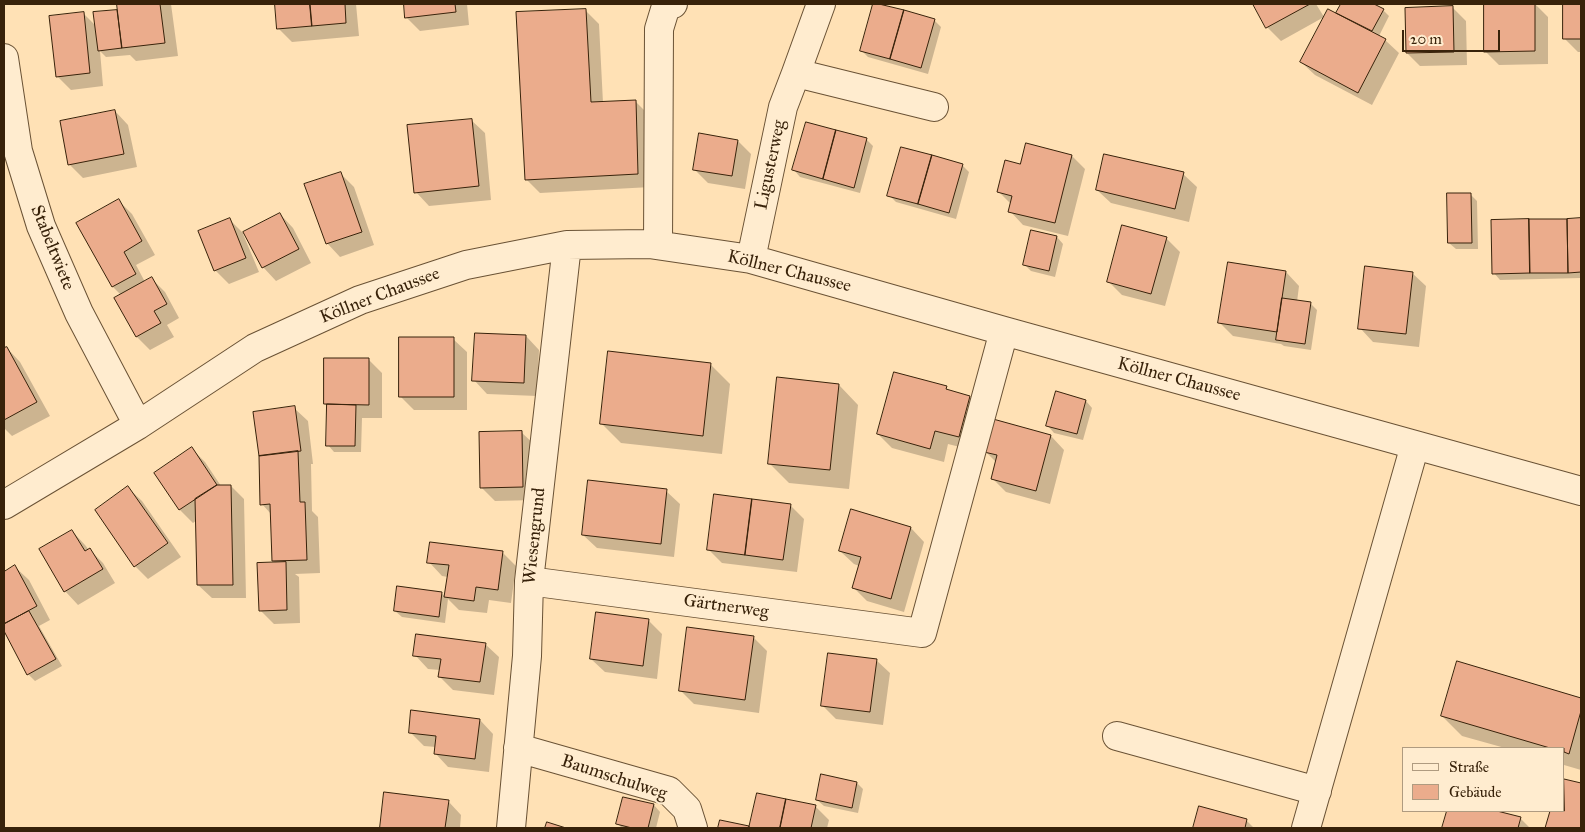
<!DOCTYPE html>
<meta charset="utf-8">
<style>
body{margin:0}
#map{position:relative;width:1585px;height:832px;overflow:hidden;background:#ffe1b5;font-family:"IM FELL Great Primer",serif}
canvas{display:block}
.frame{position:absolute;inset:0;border:5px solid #38220a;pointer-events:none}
.legend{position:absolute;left:1402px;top:747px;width:162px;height:65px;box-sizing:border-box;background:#ffeccf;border:1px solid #af9b80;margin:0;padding:6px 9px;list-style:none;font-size:15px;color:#38220a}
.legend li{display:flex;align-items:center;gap:10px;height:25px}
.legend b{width:25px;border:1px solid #af9b80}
.scale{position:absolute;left:1402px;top:30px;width:98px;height:22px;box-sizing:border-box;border:2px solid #38220a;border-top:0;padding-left:6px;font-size:15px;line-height:18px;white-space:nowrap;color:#38220a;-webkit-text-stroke:4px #ffeccf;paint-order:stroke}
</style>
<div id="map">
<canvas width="1585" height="832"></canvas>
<div class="frame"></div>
<ul class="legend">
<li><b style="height:6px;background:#ffeccf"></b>Straße</li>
<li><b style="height:14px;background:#ebac8c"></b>Gebäude</li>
</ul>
<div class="scale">20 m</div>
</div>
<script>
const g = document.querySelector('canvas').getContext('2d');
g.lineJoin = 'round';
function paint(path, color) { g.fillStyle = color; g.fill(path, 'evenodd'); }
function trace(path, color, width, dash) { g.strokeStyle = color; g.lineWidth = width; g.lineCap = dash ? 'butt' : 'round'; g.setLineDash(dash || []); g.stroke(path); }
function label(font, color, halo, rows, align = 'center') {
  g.font = font + ' "IM FELL Great Primer",serif'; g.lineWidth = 4; g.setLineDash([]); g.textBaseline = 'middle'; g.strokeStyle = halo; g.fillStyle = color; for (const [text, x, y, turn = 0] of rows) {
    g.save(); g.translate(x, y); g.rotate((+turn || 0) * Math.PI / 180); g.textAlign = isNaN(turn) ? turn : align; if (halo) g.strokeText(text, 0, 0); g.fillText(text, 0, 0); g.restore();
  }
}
paint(new Path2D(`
 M118 4H171L178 56 136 61 130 55 106 57 100 51 103 86 71 90 57 76 84 14 96 26 117 11 119 13Z
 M276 4H356L359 36 292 42 278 28Z
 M405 4H467L469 25 420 31 406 17Z
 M874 4 934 20 941 27 928 74 868 57 861 50Z
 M1255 4H1316L1324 17 1281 41 1267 27Z
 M1343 4H1372L1383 10 1389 16 1379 36 1385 40 1399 53 1372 105 1315 75 1301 62 1342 17 1338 13Z
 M1485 4H1535L1548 17V64L1499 65 1485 51Z
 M1564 4H1581V52H1578L1564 38Z
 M1453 8 1466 21 1467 65 1420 66 1407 53Z
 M585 10 599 24 603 103 635 101 649 115 651 187 540 193 526 179Z
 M115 111 128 125 137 167 83 178 69 164Z
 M471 120 485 133 491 200 429 206 416 192Z
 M807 123 867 140 873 146 860 193 800 177 794 170Z
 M738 141 751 154 745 189 708 183 695 170Z
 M1072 156 1085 169 1068 236 1023 225 1010 211 1011 204 998 191 1021 165Z
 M962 165 969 172 956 219 896 202 889 195Z
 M340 173 354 187 374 245 340 257 327 243Z
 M1183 174 1197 187 1189 222 1111 203 1097 190Z
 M1470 194 1477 201 1478 249H1456L1449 243Z
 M119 201 132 214 155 255 136 265 145 282 152 279 165 292 179 318 167 325 174 337 150 350 137 337 116 298 121 295 113 287Z
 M280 214 293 228 311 263 276 281 263 267 245 233 243 234 259 272 229 284 215 270 230 220 243 233Z
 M1581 219V278L1500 280 1494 273 1493 221Z
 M1032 231 1057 237 1063 244 1055 277 1031 271 1024 264Z
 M1166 238 1180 252 1165 306 1122 295 1109 282Z
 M1286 272 1299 286 1297 302 1311 304 1317 310 1311 350 1284 346 1281 344 1233 336 1220 323Z
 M1412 273 1426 286 1419 347 1373 342 1360 328Z
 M526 336 539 350 537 396 487 394 474 380Z
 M453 339 467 352V410H414L401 397Z
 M7 348 20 362 50 416 12 436 4 428V350Z
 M369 360 382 373V418H362L361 452H334L328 445V407L325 404Z
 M710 364 730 384 722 454 621 443 601 423Z
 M839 385 858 405 849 489 789 483 769 463Z
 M946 388 950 392 970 397 983 410 972 450 948 444 944 462 892 448 878 434Z
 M1086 401 1092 408 1083 440 1054 433 1048 426Z
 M294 408 308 421 313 464H311L312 511 318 517 320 573 295 574 299 577 300 623 274 624 260 610 276 564 273 561 271 514 262 504Z
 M993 421 1051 436 1064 450 1050 504 1006 492 992 478 996 462 985 451Z
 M521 432 535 445 536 500 495 501 481 487Z
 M192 449 205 462 221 486H231L244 499 246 598H212L198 585 197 520 193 523 180 510 155 473Z
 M128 488 142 501 181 557 148 579 135 566Z
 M666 491 680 504 674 557 597 548 583 535Z
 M790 505 804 519 797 572 722 563 708 549Z
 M852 511 911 528 924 542 904 612 867 601 853 587 859 566 854 564 840 551Z
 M72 531 85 545 89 550H90L103 563 115 583 78 605 65 591Z
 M503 553 516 566 511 603 489 600 487 613 459 610 448 599 445 623 402 617 395 611 441 593 446 597 448 577 442 576 429 562Z
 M15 567 29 580 50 620 39 626 62 666 35 681 28 674 4 628V573Z
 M597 614 649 621 662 634 657 679 605 672 591 659Z
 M753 637 767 651 759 713 694 704 680 690Z
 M485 644 499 657 494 695 453 690 440 677V670L428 669 415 655Z
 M876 660 890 673 883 725 836 719 822 705Z
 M1458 663 1581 699V770L1564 765V748H1505L1462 736 1442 716Z
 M480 720 493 734 489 772 448 767 435 753 436 747 424 746 410 732Z
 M1564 780 1581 785V828H1546L1551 811H1564Z
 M857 783 863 789 858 813 824 806 817 800Z
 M385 793 448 801 461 815 460 828H381Z
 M757 794 816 807 829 820 827 828H750Z
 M654 805 660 812 656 828H622L618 824Z
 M1200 807 1247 821 1254 828H1194Z
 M1449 811H1493L1520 818 1530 828H1444Z`), '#0003');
const building = new Path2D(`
 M117 4H160L165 43 122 48Z
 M275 4H310L312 26 277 29Z
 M310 4H345L346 23 312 26Z
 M404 4H455L456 12 405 18Z
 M873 4H879L904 10 890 59 860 51Z
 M1253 4H1310L1266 28Z
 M1341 4H1374L1384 9 1372 31 1336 13Z
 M1484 4H1535V51L1484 52Z
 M1563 4H1581V39H1563Z
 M1453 6 1454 52 1406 53 1405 8Z
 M586 9 591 102 636 100 638 174 525 180 516 12Z
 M1328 9 1386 39 1358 93 1300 62Z
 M117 10 122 48 98 51 93 12Z
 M904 10 935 19 921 68 890 59Z
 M84 12 90 73 56 77 49 16Z
 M115 110 124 154 68 165 60 121Z
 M472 119 479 186 414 193 407 125Z
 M806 122 836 130 823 179 792 170Z
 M836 130 867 138 854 188 823 179Z
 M699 133 738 140 732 176 693 170Z
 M1026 143 1072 155 1055 223 1008 212 1012 196 997 192 1005 160 1020 164Z
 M901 147 932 155 918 204 887 196Z
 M1104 154 1184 172 1175 209 1096 190Z
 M932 155 963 164 949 213 918 204Z
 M341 172 362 232 326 244 304 184Z
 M1447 193H1471L1472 243H1448Z
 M119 199 142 241 124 252 136 274 112 287 76 223Z
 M280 213 299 249 262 268 243 232Z
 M230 218 246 258 214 271 198 231Z
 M1581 218V272L1568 273 1567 219Z
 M1529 219 1530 273 1492 274 1491 220Z
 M1529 219H1567L1568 273H1530Z
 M1122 225 1167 237 1151 294 1107 282Z
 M1031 230 1057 236 1049 271 1023 265Z
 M1228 262 1286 271 1277 332 1218 323Z
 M1365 266 1413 272 1406 334 1358 329Z
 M152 277 167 304 154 311 161 323 136 337 114 298Z
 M1282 298 1311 302 1305 344 1276 340Z
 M475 333 526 335 524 383 472 381Z
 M399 337H454V397H399Z
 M7 347 37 402 4 420V348Z
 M608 351 711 363 703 436 600 424Z
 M324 358H369V405L324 404Z
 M894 372 947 386 946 389 970 396 959 437 935 431 930 449 877 434Z
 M777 377 839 384 830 470 768 464Z
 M1056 391 1086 400 1077 434 1046 426Z
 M327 404 356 405 355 446H326Z
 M295 406 301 451 259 456 253 412Z
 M993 419 1051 435 1036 491 991 479 997 455 984 452Z
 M522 431 523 487 480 488 479 432Z
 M192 447 217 485 179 510 154 473Z
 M298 451 300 502H305L307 560 272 561 270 504 260 505 259 456Z
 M588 480 667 489 661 544 582 535Z
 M217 485H231L233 585H197L195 499Z
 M128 486 168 543 134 567 95 510Z
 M714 494 752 499 745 555 707 550Z
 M752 499 791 504 783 560 745 555Z
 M851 509 911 527 891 599 852 588 861 557 839 551Z
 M72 530 85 551 90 548 103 569 64 592 39 549Z
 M430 542 503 551 498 590 476 587 474 601 444 597 449 565 427 563Z
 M286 562 287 610 259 611 257 563Z
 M15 565 37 606 4 624V572Z
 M397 586 442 592 439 617 394 611Z
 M29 611 56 659 27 675 4 631V624Z
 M596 612 649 619 643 666 590 659Z
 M687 627 754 636 745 700 679 691Z
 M416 634 486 643 480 682 438 677 441 659 413 656Z
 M828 653 877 659 870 712 821 706Z
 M1457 661 1581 698V711L1569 754 1564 752V748H1550L1441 716Z
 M411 710 480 719 475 759 434 754 436 736 409 733Z
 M821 774 857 782 852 808 816 800Z
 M1564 779 1581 783V828H1545L1550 811H1564Z
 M384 792 449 800 445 828H380Z
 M757 793 786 799 780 828H749Z
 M623 797 654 804 648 828H632L616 824Z
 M786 799 816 805 811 828H780Z
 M1199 806 1247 819 1245 828H1193Z
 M1447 811H1497L1521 817 1518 828H1442Z
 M720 820 749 826V828H718Z
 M547 822 566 828H545Z`);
paint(building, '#ebac8c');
trace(building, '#38220a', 1);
const minor = new Path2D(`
 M4 58 18 151 41 226 79 313 138 425
 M796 73 821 4
 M658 245 659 29 666 6 673 4
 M751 259 783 107 796 73 934 107
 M4 505 138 425 255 348 360 300 466 265 567 245 649 244 751 259 1004 331 1581 491
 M529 581 922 633 1004 331
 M1117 736 1317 791
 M518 748 669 791 687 809 693 828
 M511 828 527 656 529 581 567 245
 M1306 828 1415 445`);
trace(minor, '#6a5235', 30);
trace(minor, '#ffeccf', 28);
label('18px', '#38220a', '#ffeccf', [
 ["Ligusterweg",771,165,-78],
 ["Stabeltwiete",52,248,68],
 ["Köllner Chaussee",789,272,14],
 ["Köllner Chaussee",380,296,-21],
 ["Köllner Chaussee",1179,380,15],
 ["Wiesengrund",535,536,-84],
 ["Gärtnerweg",726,607,8],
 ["Baumschulweg",614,778,18]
]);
</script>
